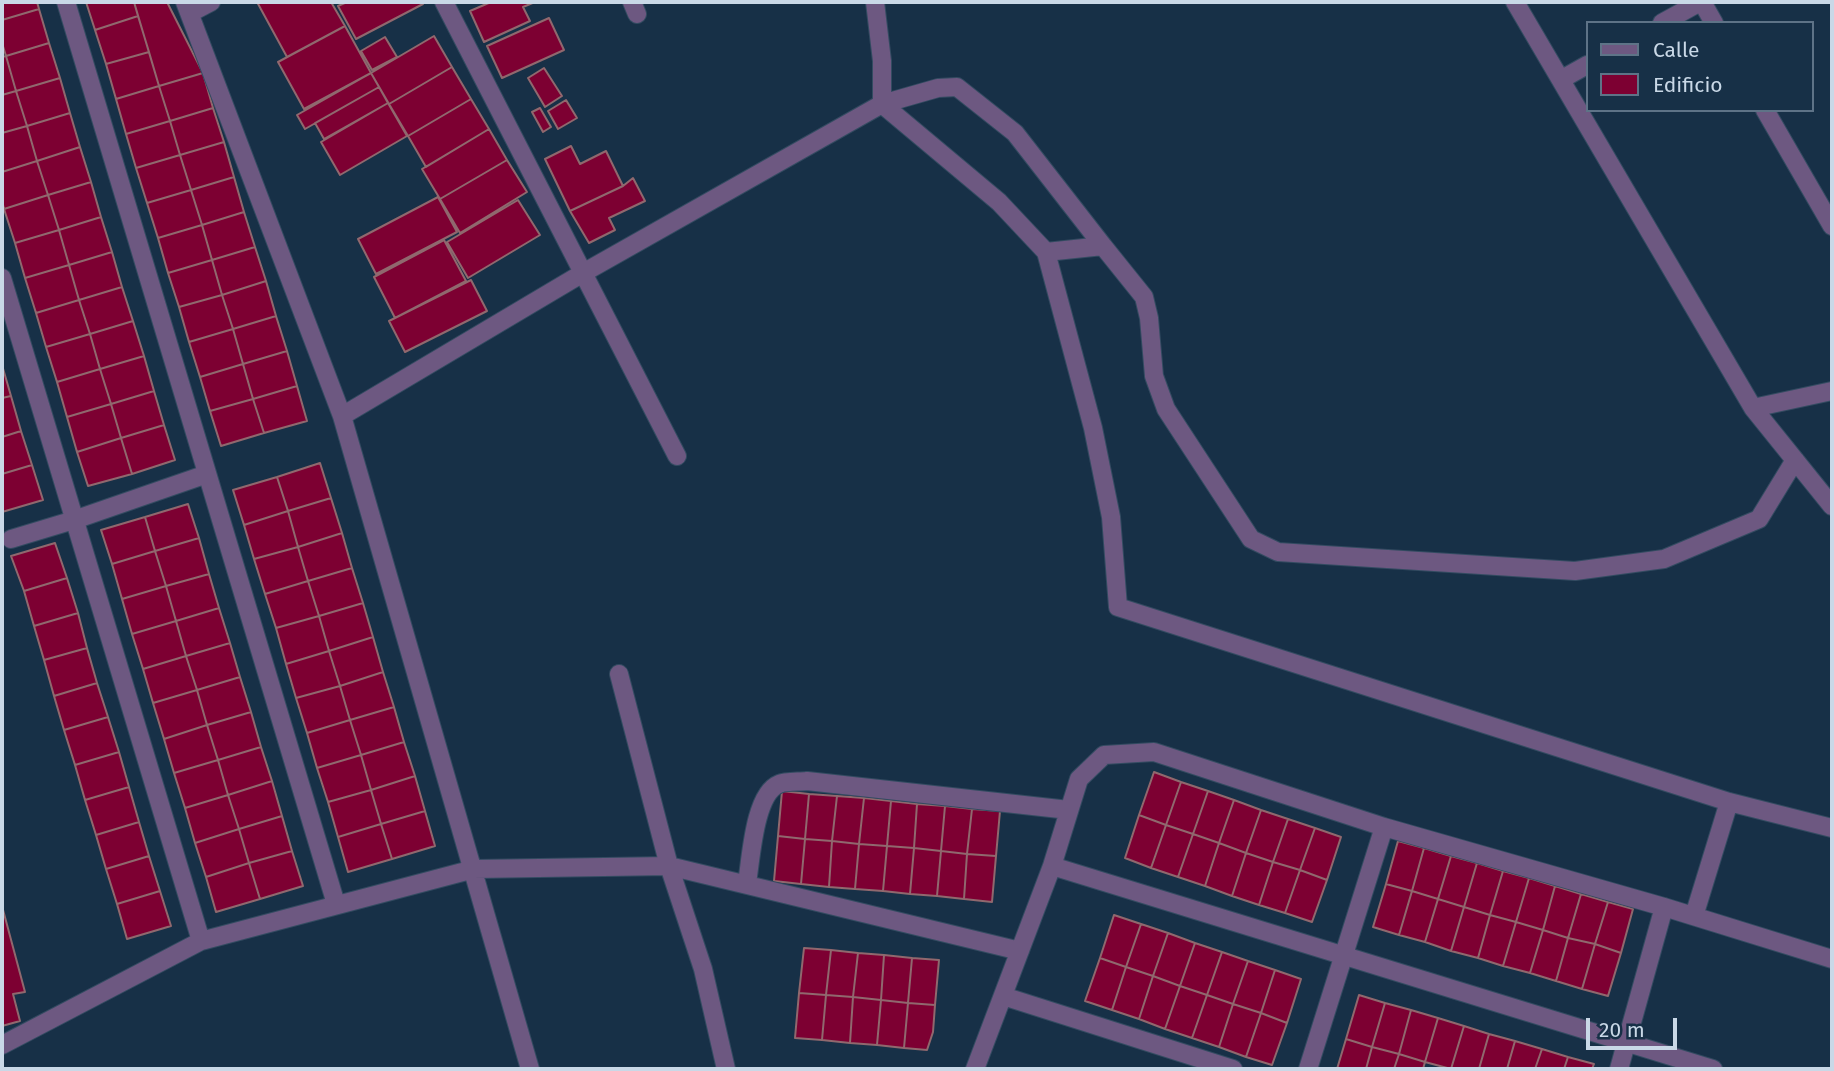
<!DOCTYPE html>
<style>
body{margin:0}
#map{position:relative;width:1834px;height:1071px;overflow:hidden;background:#173047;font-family:"Fira Sans",sans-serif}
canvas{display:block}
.frame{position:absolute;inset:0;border:4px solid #c9d8e7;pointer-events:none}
.legend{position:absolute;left:1586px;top:21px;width:228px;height:91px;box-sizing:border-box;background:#173047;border:2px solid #5e7387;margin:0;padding:9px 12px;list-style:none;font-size:21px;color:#c9d8e7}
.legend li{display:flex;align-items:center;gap:14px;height:35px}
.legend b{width:35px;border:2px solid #5e7387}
.scale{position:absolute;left:1586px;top:1018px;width:91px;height:32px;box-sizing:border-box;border:4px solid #c9d8e7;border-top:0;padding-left:9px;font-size:21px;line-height:24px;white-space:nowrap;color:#c9d8e7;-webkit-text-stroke:5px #173047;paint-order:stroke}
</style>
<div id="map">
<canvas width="1834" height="1071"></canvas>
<div class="frame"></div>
<ul class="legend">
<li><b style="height:9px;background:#6d5881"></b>Calle</li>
<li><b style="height:19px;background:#7d0032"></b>Edificio</li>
</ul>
<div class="scale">20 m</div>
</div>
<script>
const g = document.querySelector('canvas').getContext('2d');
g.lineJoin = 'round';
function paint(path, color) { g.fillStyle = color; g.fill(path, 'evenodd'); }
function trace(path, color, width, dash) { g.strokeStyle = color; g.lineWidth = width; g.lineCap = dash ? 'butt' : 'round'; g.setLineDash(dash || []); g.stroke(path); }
const building = new Path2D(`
 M2 2H37L39 9 2 20Z
 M86 2H134L138 16 95 30Z
 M134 2H167L203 73 159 86Z
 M257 2H331L345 26 287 57Z
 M347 2H422L423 4 356 39 338 6Z
 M491 2H535L523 7 530 21 484 42 470 11Z
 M39 9 49 43 6 56 2 43V20Z
 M138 16 149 52 106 64 95 30Z
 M549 18 564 50 502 78 487 46Z
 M345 26 371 73 304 109 278 62Z
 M434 36 452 67 389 104 371 73Z
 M385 37 397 57 372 70 361 51Z
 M49 43 60 78 16 91 6 56Z
 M149 52 159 86 116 99 106 64Z
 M6 56 16 91 2 95V57Z
 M452 67 471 99 408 136 389 104Z
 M544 68 562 96 545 107 528 78Z
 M203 73 213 108 170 121 159 86Z
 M371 73 379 87 305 129 297 115Z
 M60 78 70 113 27 126 16 91Z
 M159 86 170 121 126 134 116 99Z
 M379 87 388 103 324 139 315 123Z
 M16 91 27 126 2 133V95Z
 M471 99 489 129 426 167 408 136Z
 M566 100 577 118 558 129 548 111Z
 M388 103 407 136 340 175 321 142Z
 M213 108 224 142 180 155 170 121Z
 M540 108 551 127 543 132 532 112Z
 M70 113 80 147 37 161 27 126Z
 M170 121 180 155 136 168 126 134Z
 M27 126 37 161 2 172V133Z
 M489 129 507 160 440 199 422 169Z
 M224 142 234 177 191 190 180 155Z
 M571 146 580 164 606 151 623 186 570 211 545 159Z
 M80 147 91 182 48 195 37 161Z
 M180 155 191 190 147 203 136 168Z
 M507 160 527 192 460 233 440 199Z
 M37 161 48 195 4 209 2 201V172Z
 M234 177 244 212 202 225 191 190Z
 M633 178 645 201 609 218 615 230 589 243 570 211 623 186Z
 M91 182 101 217 59 230 48 195Z
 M191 190 202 225 158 238 147 203Z
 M48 195 59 230 15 243 4 209Z
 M438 197 457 232 376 274 358 239Z
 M518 200 540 235 468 278 447 242Z
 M244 212 255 247 212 260 202 225Z
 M101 217 112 252 69 265 59 230Z
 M202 225 212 260 168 273 158 238Z
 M59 230 69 265 25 278 15 243Z
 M444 240 466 281 395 318 374 277Z
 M255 247 266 281 222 295 212 260Z
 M112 252 122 287 79 300 69 265Z
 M212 260 222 295 179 307 168 273Z
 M69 265 79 300 36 313 25 278Z
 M471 280 487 311 405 352 389 321Z
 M266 281 276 316 233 329 222 295Z
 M122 287 133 321 90 334 79 300Z
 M222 295 233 329 189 342 179 307Z
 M79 300 90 334 46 347 36 313Z
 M276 316 287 351 243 364 233 329Z
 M133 321 144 356 100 369 90 334Z
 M233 329 243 364 200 377 189 342Z
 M90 334 100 369 57 382 46 347Z
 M287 351 297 386 253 399 243 364Z
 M144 356 154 391 111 404 100 369Z
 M243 364 253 399 210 411 200 377Z
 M2 365 11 396 2 398Z
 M100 369 111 404 67 417 57 382Z
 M297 386 307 421 264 433 253 399Z
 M154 391 164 425 121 438 111 404Z
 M11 396 21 431 2 437V398Z
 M253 399 264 433 221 446 210 411Z
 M111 404 121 438 77 452 67 417Z
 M164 425 175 460 132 474 121 438Z
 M21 431 32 465 2 474V437Z
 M121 438 132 474 88 486 77 452Z
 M320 463 331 498 288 511 277 477Z
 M32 465 43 500 2 512V474Z
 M277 477 288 511 244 525 233 490Z
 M331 498 342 533 298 547 288 511Z
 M188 504 199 538 155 551 145 517Z
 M288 511 298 547 254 559 244 525Z
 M145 517 155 551 112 564 101 530Z
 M342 533 352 568 308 581 298 547Z
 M199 538 209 574 166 586 155 551Z
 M55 543 67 578 24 591 11 556Z
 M298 547 308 581 265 594 254 559Z
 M155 551 166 586 122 599 112 564Z
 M352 568 363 603 319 616 308 581Z
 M209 574 219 608 176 621 166 586Z
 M67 578 78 613 34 626 24 591Z
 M308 581 319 616 276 628 265 594Z
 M166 586 176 621 132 634 122 599Z
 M363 603 373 637 329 651 319 616Z
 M219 608 230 643 186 656 176 621Z
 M78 613 87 648 44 660 34 626Z
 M319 616 329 651 286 664 276 628Z
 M176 621 186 656 143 669 132 634Z
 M373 637 383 672 340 686 329 651Z
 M230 643 240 677 197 690 186 656Z
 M87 648 97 683 54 696 44 660Z
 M329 651 340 686 296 698 286 664Z
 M186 656 197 690 153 703 143 669Z
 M383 672 394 707 350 720 340 686Z
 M240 677 251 712 207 725 197 690Z
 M97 683 108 717 64 730 54 696Z
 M340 686 350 720 307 733 296 698Z
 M197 690 207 725 164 739 153 703Z
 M394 707 404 742 361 755 350 720Z
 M251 712 261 747 218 760 207 725Z
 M108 717 119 752 75 765 64 730Z
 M350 720 361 755 317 768 307 733Z
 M207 725 218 760 174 773 164 739Z
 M404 742 415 776 371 790 361 755Z
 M261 747 272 781 228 795 218 760Z
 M119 752 129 787 85 800 75 765Z
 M361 755 371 790 328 802 317 768Z
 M218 760 228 795 185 808 174 773Z
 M1154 772 1181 782 1166 825 1139 815Z
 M415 776 425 811 381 824 371 790Z
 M272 781 282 816 239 829 228 795Z
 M1181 782 1208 791 1193 834 1166 825Z
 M129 787 139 822 96 835 85 800Z
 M371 790 381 824 338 837 328 802Z
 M782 791 809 794 805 839 778 836Z
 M1208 791 1234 800 1219 843 1193 834Z
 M809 794 837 796 832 841 805 839Z
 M228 795 239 829 195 843 185 808Z
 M837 796 864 798 859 844 832 841Z
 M864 798 891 801 887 846 859 844Z
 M1234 800 1261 810 1246 853 1219 843Z
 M891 801 917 804 914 848 887 846Z
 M917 804 945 806 941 851 914 848Z
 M945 806 972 809 967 854 941 851Z
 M972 809 1000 811 996 856 967 854Z
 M1261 810 1288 819 1273 862 1246 853Z
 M425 811 435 846 392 859 381 824Z
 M1139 815 1166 825 1151 868 1125 858Z
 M282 816 292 851 249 863 239 829Z
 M1288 819 1315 828 1300 870 1273 862Z
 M139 822 149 856 106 869 96 835Z
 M381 824 392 859 348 872 338 837Z
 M1166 825 1193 834 1178 877 1151 868Z
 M1315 828 1341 837 1327 880 1300 870Z
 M239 829 249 863 206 877 195 843Z
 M1193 834 1219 843 1205 886 1178 877Z
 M778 836 805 839 801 884 774 881Z
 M805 839 832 841 829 887 801 884Z
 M832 841 859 844 855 889 829 887Z
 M1398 841 1424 848 1412 891 1386 884Z
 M1219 843 1246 853 1232 896 1205 886Z
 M859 844 887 846 883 891 855 889Z
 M887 846 914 848 910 894 883 891Z
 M914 848 941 851 937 896 910 894Z
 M1424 848 1451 856 1438 899 1412 891Z
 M292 851 303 886 260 899 249 863Z
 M941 851 967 854 964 899 937 896Z
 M1246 853 1273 862 1259 905 1232 896Z
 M967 854 996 856 992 902 964 899Z
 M149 856 160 891 117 904 106 869Z
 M1451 856 1477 863 1464 907 1438 899Z
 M1273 862 1300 870 1285 913 1259 905Z
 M249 863 260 899 216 912 206 877Z
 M1477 863 1503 871 1490 915 1464 907Z
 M1300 870 1327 880 1312 922 1285 913Z
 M1503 871 1529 878 1516 922 1490 915Z
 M1529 878 1555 886 1543 930 1516 922Z
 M1386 884 1412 891 1399 935 1373 927Z
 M1555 886 1581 894 1568 938 1543 930Z
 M160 891 171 926 127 939 117 904Z
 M1412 891 1438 899 1425 942 1399 935Z
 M1581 894 1608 902 1595 944 1568 938Z
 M1438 899 1464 907 1451 951 1425 942Z
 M1608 902 1633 909 1621 953 1595 944Z
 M2 906 25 992 13 994 20 1021 2 1026Z
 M1464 907 1490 915 1478 958 1451 951Z
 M1114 915 1141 924 1126 967 1100 958Z
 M1490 915 1516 922 1503 966 1478 958Z
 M1516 922 1543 930 1530 973 1503 966Z
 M1141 924 1168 933 1153 976 1126 967Z
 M1543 930 1568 938 1556 981 1530 973Z
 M1168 933 1195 943 1180 986 1153 976Z
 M1568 938 1595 944 1582 989 1556 981Z
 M1195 943 1222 952 1207 995 1180 986Z
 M1595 944 1621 953 1608 996 1582 989Z
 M804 948 831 950 826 995 799 993Z
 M831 950 858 953 853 997 826 995Z
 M1222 952 1248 961 1233 1004 1207 995Z
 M858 953 884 955 881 1000 853 997Z
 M884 955 912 958 908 1003 881 1000Z
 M912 958 939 960 935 1005 908 1003Z
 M1100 958 1126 967 1112 1010 1085 1001Z
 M1248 961 1275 970 1261 1013 1233 1004Z
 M1126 967 1153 976 1139 1019 1112 1010Z
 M1275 970 1301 979 1287 1023 1261 1013Z
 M1153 976 1180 986 1165 1029 1139 1019Z
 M1180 986 1207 995 1192 1038 1165 1029Z
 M799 993 826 995 822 1040 795 1038Z
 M826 995 853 997 850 1043 822 1040Z
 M1207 995 1233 1004 1219 1047 1192 1038Z
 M1359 995 1385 1003 1372 1047 1346 1039Z
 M853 997 881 1000 877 1045 850 1043Z
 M881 1000 908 1003 904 1048 877 1045Z
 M908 1003 935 1005 933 1032 927 1050 904 1048Z
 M1385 1003 1411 1010 1399 1054 1372 1047Z
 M1233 1004 1261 1013 1246 1057 1219 1047Z
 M1411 1010 1438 1018 1425 1062 1399 1054Z
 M1261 1013 1287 1023 1272 1065 1246 1057Z
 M1438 1018 1464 1026 1451 1069 1425 1062Z
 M1464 1026 1489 1034 1479 1069H1451Z
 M1489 1034 1515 1041 1507 1069H1479Z
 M1346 1039 1372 1047 1366 1069H1337Z
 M1515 1041 1542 1049 1535 1069H1507Z
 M1372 1047 1399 1054 1394 1069H1366Z
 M1542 1049 1568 1057 1564 1069H1535Z
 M1399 1054 1425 1062 1423 1069H1394Z
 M1568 1057 1594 1064 1592 1069H1564Z`);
paint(building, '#7d0032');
trace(building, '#90686e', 2);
const street = new Path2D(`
 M66 2 336 904
 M185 2 342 416 530 1069
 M444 2 677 456
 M632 2 637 14
 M1515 2 1753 408 1832 506
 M1702 2 1714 23
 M190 13 211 2
 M1662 23 1700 2
 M1562 79 1587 65
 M882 104 999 202 1046 252 1093 428 1111 517 1118 607 1729 802 1832 828
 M882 104 938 88 957 87 1015 133 1103 246
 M1765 110 1832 226
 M1046 252 1103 246 1144 297 1149 318 1154 376 1166 409 1251 539 1278 552 1575 571 1664 559 1759 519 1795 460
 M2 278 201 941
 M1753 408 1832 391
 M342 416 583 273 882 104V61L875 2
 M11 539 74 520 207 474
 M619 674 669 866 703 969 726 1069
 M1052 866 1713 1069
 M747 883C751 860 754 794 779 784 786 781 799 782 807 781L1069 810
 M1694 916 1729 802
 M1003 996 1233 1069
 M2 1045 201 941 474 869 669 866 1020 951
 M975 1069 1052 866 1079 779 1104 755 1154 752 1384 827 1664 907 1832 959
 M1308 1069 1384 827
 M1619 1069 1664 907`);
trace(street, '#334b61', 20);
trace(street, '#6d5881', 18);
</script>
